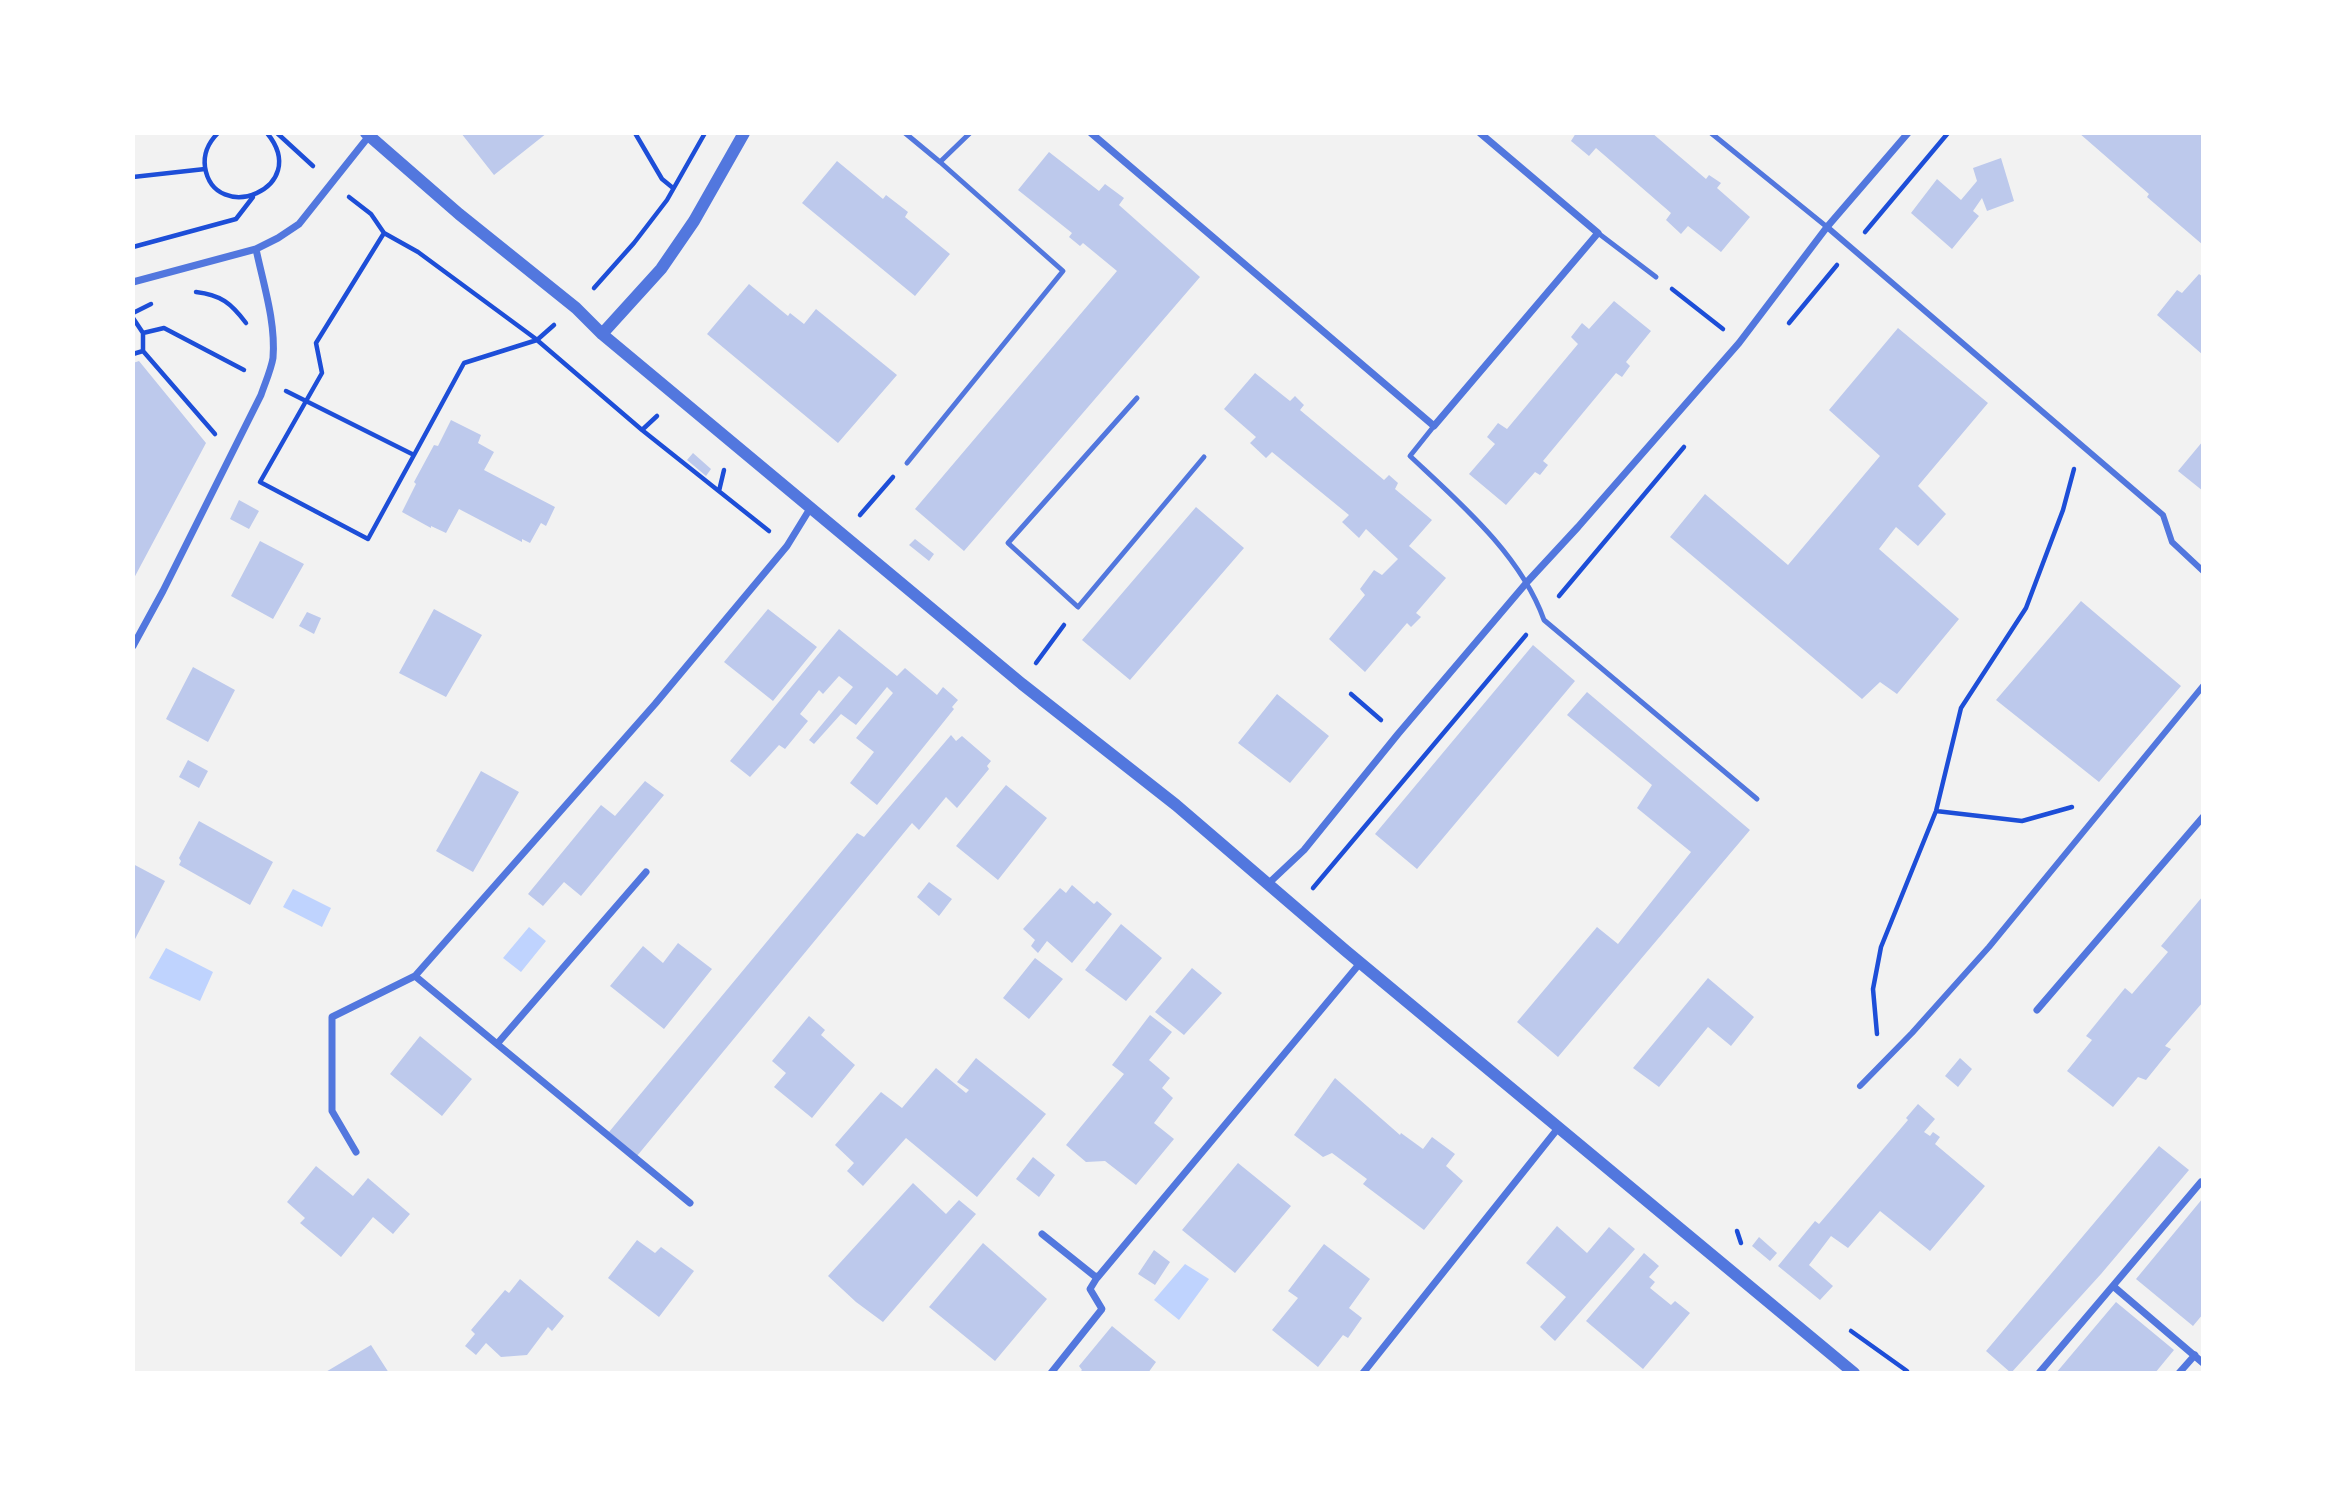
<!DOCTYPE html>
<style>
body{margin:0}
#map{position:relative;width:2336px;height:1506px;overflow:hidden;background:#f2f2f2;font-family:Quicksand,sans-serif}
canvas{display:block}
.frame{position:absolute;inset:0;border:135px solid #fff;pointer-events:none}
</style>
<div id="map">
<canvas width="2336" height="1506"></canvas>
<div class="frame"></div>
</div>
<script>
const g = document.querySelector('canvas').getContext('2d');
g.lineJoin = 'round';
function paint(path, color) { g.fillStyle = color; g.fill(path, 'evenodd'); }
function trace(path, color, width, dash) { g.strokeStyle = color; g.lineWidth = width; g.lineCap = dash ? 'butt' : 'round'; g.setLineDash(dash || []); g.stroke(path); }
paint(new Path2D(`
 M293 889 331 908 322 927 283 907Z
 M529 927 546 941 521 972 503 958Z
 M166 948 213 972 200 1001 149 978Z
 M1185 1264 1209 1279 1179 1320 1154 1300Z`), '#bfd3fe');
paint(new Path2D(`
 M461 133H547L494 175Z
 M1576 133H1652L1706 179 1709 175 1721 183 1717 188 1750 217 1721 252 1688 226 1681 234 1666 220 1671 213 1596 148 1589 156 1571 141Z
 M2079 133H2203V245L2147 197 2149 194Z
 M1049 152 1099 191 1105 184 1124 198 1119 205 1200 277 964 551 915 509 1117 271 1083 243 1080 246 1069 237 1072 233 1018 190Z
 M2001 158 2014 201 1987 211 1982 198 1973 211 1979 216 1952 249 1911 213 1937 179 1961 200 1977 181 1973 168Z
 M837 161 883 199 886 195 908 212 905 217 950 254 915 296 802 203Z
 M2199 274 2203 277V355L2157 315 2177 290 2182 293Z
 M749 284 788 316 790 313 804 324 816 309 897 375 838 443 707 334Z
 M1614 301 1651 331 1626 362 1630 366 1622 377 1616 373 1543 461 1548 465 1540 475 1535 472 1506 505 1469 474 1495 444 1487 437 1498 423 1507 429 1578 344 1571 337 1582 323 1589 329Z
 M1898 328 1988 403 1918 486 1946 514 1918 546 1896 527 1879 549 1959 619 1897 694 1880 682 1862 699 1670 537 1705 494 1788 565 1880 456 1829 410Z
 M139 361 206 443 133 580V363Z
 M1255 373 1290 401 1295 396 1304 405 1300 410 1384 480 1389 475 1398 483 1395 489 1432 520 1409 546 1446 578 1416 613 1421 617 1411 627 1407 623 1365 672 1329 639 1365 595 1360 589 1374 570 1382 575 1398 559 1366 529 1359 538 1342 522 1349 515 1272 452 1266 458 1250 443 1256 437 1224 409Z
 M451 420 481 435 478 443 494 452 484 470 555 507 546 526 541 523 530 543 522 539V542L459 509 446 533 431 526V528L402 512 416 484 414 482 434 445 438 446Z
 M2203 441V491L2178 471Z
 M693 453 711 469 706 476 687 460Z
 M239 500 259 511 249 529 230 519Z
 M1196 507 1244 548 1130 680 1082 640Z
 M915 539 934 554 929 561 909 545Z
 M260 541 304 564 273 619 231 596Z
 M2081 601 2181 686 2099 782 1996 700Z
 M434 609 482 635 446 697 399 673Z
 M768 609 817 647 773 701 724 662Z
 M307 612 321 618 314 634 299 626Z
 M839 629 897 676 905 668 937 695 943 687 958 700 952 707 954 709 877 805 850 783 874 752 856 738 893 693 887 687 856 725 841 714 814 744 809 740 853 687 839 676 823 694 819 690 800 714 808 721 785 749 779 745 750 777 730 761Z
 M1533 645 1575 681 1417 869 1375 834Z
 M193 667 235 690 208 742 166 719Z
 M1587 692 1750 830 1558 1057 1517 1022 1597 927 1618 944 1691 852 1637 808 1652 785 1567 715Z
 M1277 694 1329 736 1290 783 1238 743Z
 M951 735 956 741 962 736 991 761 987 766 989 769 957 808 946 797 919 830 912 823 637 1156 609 1132 857 833 864 837Z
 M188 760 208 771 199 788 179 777Z
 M481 771 519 792 473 872 436 851Z
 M645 781 664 795 581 896 564 882 543 906 528 894 601 805 615 816Z
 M1006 785 1047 818 998 880 956 846Z
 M199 821 273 862 250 905 179 865 181 861 179 858Z
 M133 864 165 881 133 943Z
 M929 882 952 899 939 916 917 897Z
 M1072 885 1094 904 1097 901 1112 914 1072 963 1047 941 1038 953 1031 946 1035 940 1023 929 1060 888 1066 893Z
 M2203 896V1002L2165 1046 2171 1049 2146 1080 2138 1077 2113 1107 2067 1071 2092 1040 2086 1036 2125 988 2132 994 2168 952 2161 946Z
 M1121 924 1162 958 1126 1001 1085 970Z
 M678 943 712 969 664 1029 610 986 643 946 663 963Z
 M1035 958 1063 979 1029 1019 1003 998Z
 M1192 968 1222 993 1184 1035 1155 1012Z
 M1708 978 1754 1017 1731 1046 1708 1027 1659 1087 1633 1068Z
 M1150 1015 1172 1032 1149 1060 1170 1078 1162 1088 1173 1098 1154 1123 1174 1139 1136 1185 1105 1161 1086 1162 1066 1145 1124 1074 1112 1065Z
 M809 1016 825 1030 821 1035 855 1065 812 1118 774 1087 786 1073 772 1061Z
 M420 1036 472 1079 442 1116 390 1074Z
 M976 1058 1046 1114 977 1197 906 1138 863 1186 847 1171 854 1163 835 1145 881 1092 902 1108 936 1068 966 1093 969 1090 957 1082Z
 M1960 1058 1972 1069 1958 1087 1945 1076Z
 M1335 1078 1400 1135 1401 1133 1423 1149 1432 1137 1455 1154 1446 1166 1463 1181 1424 1230 1363 1184 1367 1179 1332 1153 1323 1157 1294 1135Z
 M1918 1104 1935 1119 1924 1132 1930 1136 1933 1132 1940 1137 1935 1144 1985 1186 1930 1251 1880 1211 1848 1248 1831 1236 1809 1265 1833 1286 1820 1300 1778 1266 1815 1221 1819 1224 1908 1120 1906 1118Z
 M2159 1146 2189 1170 2101 1274 2011 1373 1986 1351Z
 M1033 1157 1055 1175 1039 1197 1016 1179Z
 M1238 1163 1291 1206 1235 1273 1182 1230Z
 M316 1166 353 1196 368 1178 410 1214 393 1234 373 1217 341 1257 300 1223 305 1218 287 1202Z
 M913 1183 946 1214 959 1200 976 1214 883 1322 856 1302 828 1276Z
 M2203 1198V1314L2193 1326 2136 1279Z
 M1557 1226 1587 1253 1609 1227 1635 1249 1555 1341 1540 1327 1566 1297 1526 1263Z
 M1759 1237 1777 1253 1770 1261 1752 1246Z
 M637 1240 655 1253 661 1247 694 1271 659 1317 608 1278Z
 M983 1243 1047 1299 995 1361 929 1307Z
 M1324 1244 1370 1279 1349 1308 1362 1318 1348 1338 1343 1335 1318 1367 1272 1330 1298 1298 1288 1291Z
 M1154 1250 1170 1262 1155 1285 1138 1274Z
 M1644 1253 1659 1266 1649 1277 1655 1282 1650 1288 1671 1305 1675 1301 1690 1313 1643 1369 1586 1321Z
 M520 1279 564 1316 552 1331 548 1327 527 1355 501 1357 486 1343 476 1355 465 1346 475 1334 471 1330 505 1290 509 1293Z
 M2116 1302 2174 1350 2155 1373H2056Z
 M1112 1326 1156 1362 1148 1373H1079L1082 1370 1079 1366Z
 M371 1345 389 1373H324Z`), '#bdc9ec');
trace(new Path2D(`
 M218 133C209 142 203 153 205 167 214 226 313 189 267 133
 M277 133 313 166
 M635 133 662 179 673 188
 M133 177 205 169
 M349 197 371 214 384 233 418 252 536 339
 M1865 232 1948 133
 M384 233 316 343 322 373 260 482 368 539 414 455
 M133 247 236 219 253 197
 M594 288 634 243 667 200 705 133
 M1672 289 1723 329
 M196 292C221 295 231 303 246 323
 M133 313 151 304
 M133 318 143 333 164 328 244 370
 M1789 323 1837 265
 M554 325 537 340 642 430 769 531
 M143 351 215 434
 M133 354 143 351V333
 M286 391 414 455 464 363 537 340
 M642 430 657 416
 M719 491 724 470
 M860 515 893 477
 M1559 596 1684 447
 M1036 663 1064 625
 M1351 694 1381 720
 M1936 811 2022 821 2072 807
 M1313 888 1526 635
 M1877 1034 1873 989 1881 947 1936 811 1961 708 2026 608 2063 510 2074 469
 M1737 1231 1741 1243
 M1851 1331 1907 1371`), '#1d4ed8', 4.5);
trace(new Path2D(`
 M905 133 940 162
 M1711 133 1827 227
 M1598 233 1656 277
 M1137 398 1008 543 1078 607 1204 457
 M1434 426 1410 456C1459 502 1521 555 1544 620L1757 799
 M907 463 1063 271 940 162 970 133`), '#5277de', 5);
trace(new Path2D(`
 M1827 227 2163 515 2172 542 2203 571
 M1860 1086 1912 1033 1989 947 2203 686`), '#5277de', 6);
trace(new Path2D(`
 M1091 133 1434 426 1598 233 1480 133
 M133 282 256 249 278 238 299 224 369 136
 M133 646 163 591 261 395C265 383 271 370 273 358 276 322 263 283 256 249
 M646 872 497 1044 415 976 655 704 787 546 811 507
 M1269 883 1304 850 1398 734 1528 581 1578 527 1739 343 1827 227 1908 133
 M2037 1010 2203 817
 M497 1044 690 1203
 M356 1152 332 1111V1017L415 976
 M1042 1234 1097 1278 1361 962
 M2113 1286 2203 1363
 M1051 1373 1102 1309 1090 1289 1098 1276
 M1363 1373 1559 1127
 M2039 1373 2201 1182
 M2179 1373 2195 1355`), '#5277de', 7);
trace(new Path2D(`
 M366 133 459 214 576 308 602 334 1022 684 1176 805 1346 951 1854 1373
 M602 334 661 269 694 221 744 133`), '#5277de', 12);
</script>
